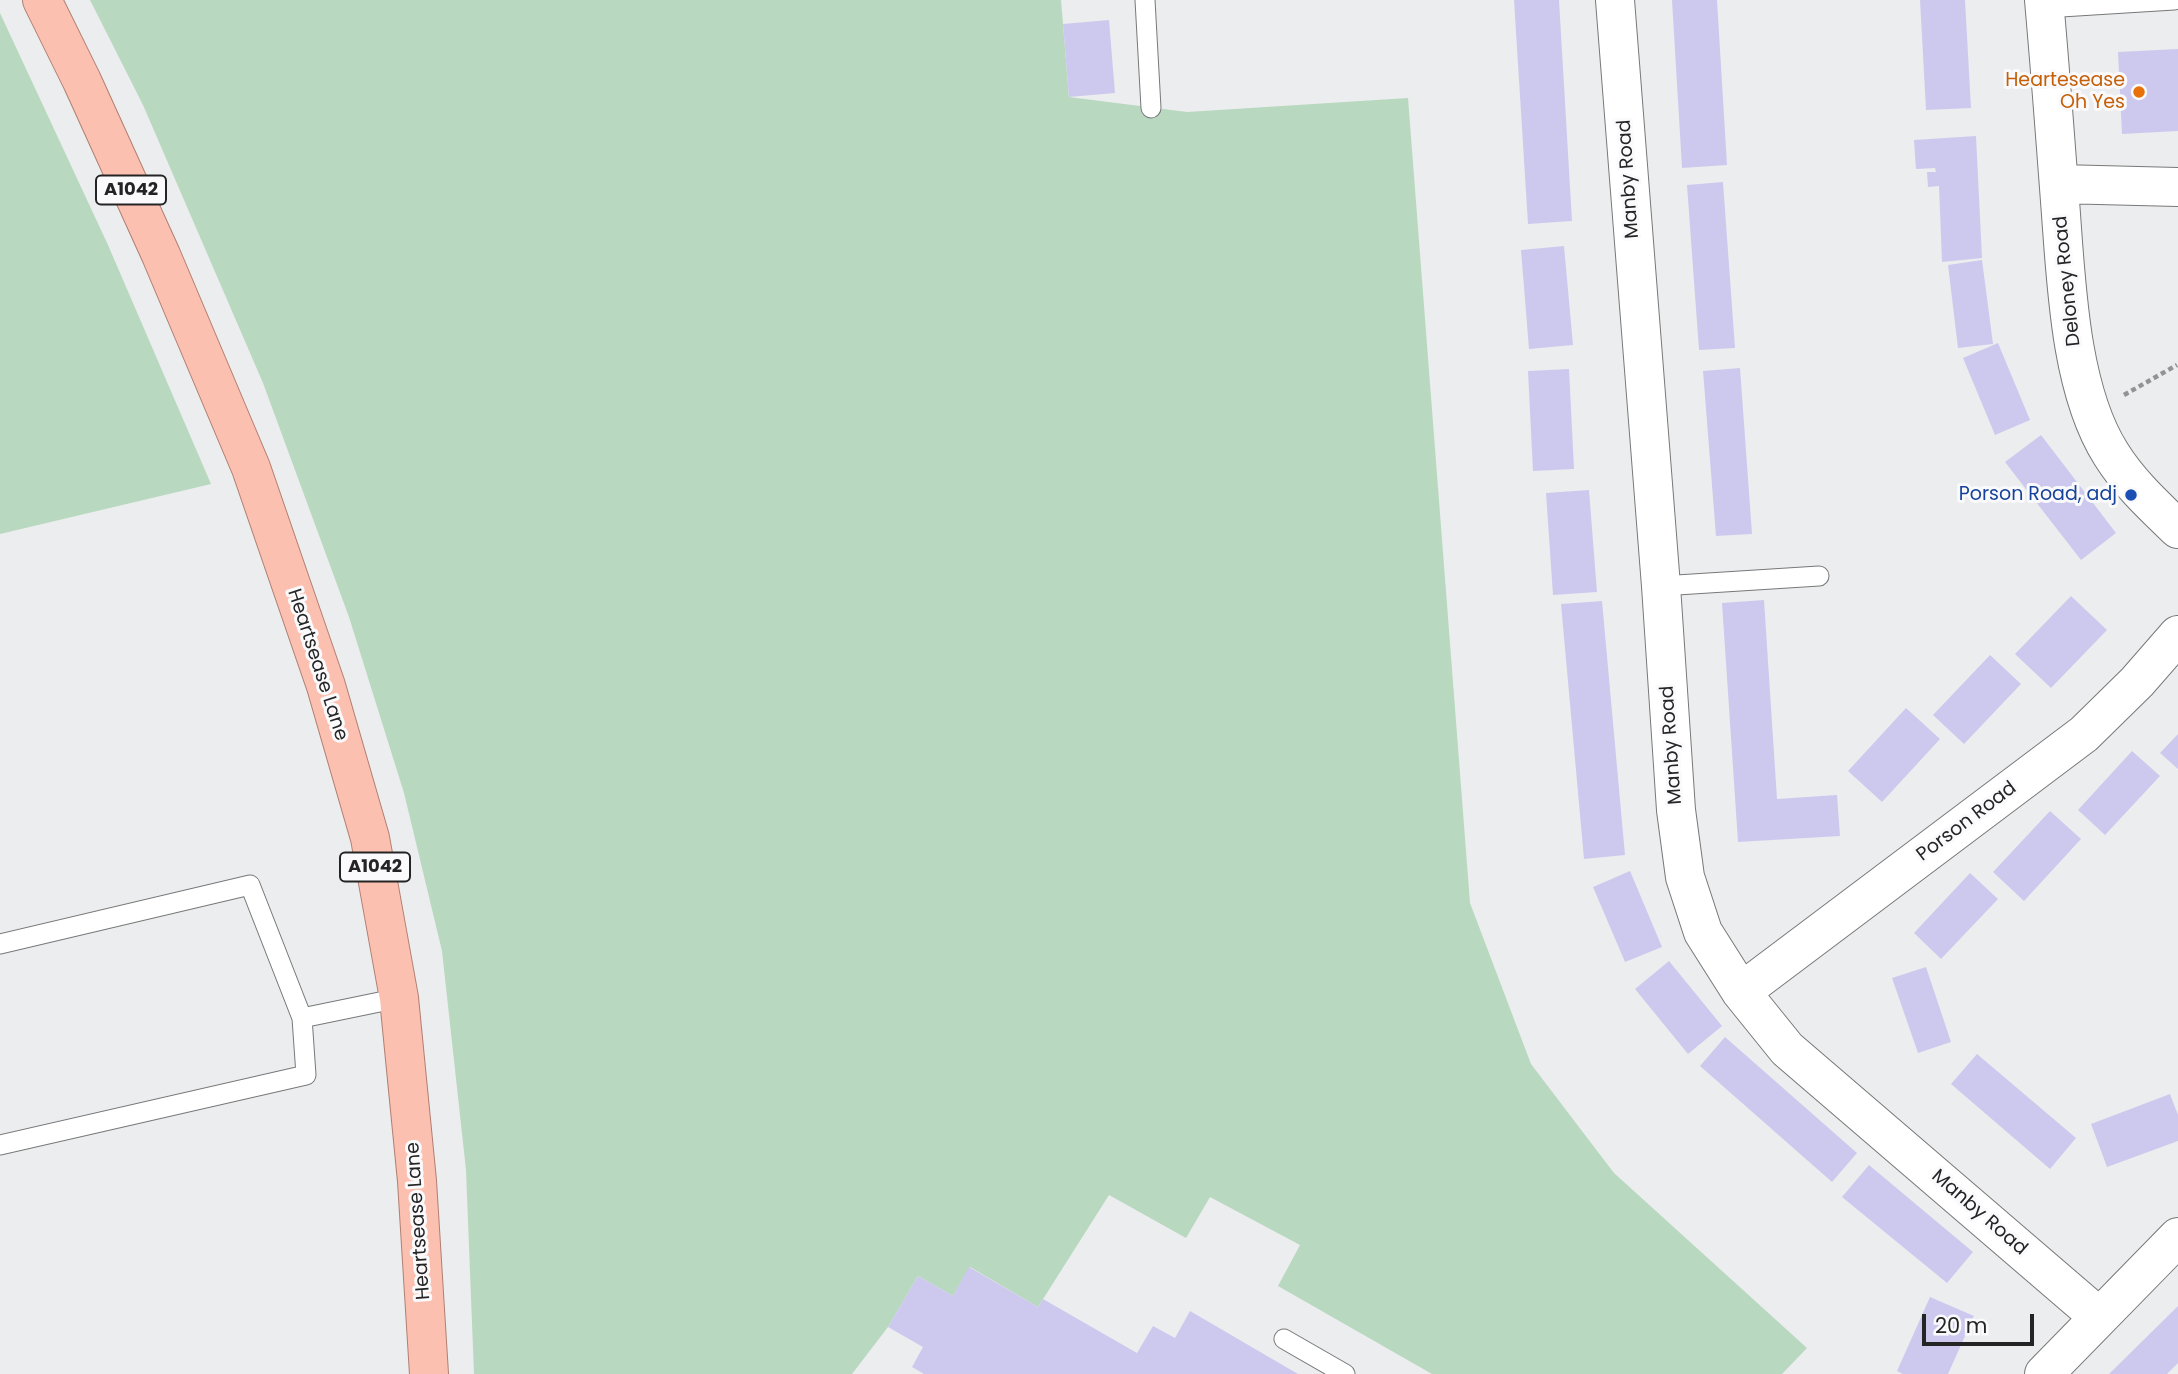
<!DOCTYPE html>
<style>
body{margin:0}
#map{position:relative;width:2178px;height:1374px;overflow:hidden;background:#ecedee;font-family:Poppins,sans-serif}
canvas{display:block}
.scale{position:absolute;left:1922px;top:1314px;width:112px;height:32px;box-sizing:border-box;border:4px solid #242425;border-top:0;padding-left:9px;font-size:21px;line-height:24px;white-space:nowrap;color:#242425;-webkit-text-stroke:5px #fafafc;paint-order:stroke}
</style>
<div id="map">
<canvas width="2178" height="1374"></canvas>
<div class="scale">20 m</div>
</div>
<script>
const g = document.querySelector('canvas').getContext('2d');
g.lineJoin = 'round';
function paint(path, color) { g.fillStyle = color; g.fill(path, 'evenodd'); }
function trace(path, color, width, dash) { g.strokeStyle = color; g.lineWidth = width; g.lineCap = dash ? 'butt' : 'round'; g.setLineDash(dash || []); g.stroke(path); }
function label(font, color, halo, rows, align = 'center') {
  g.font = font + ' Poppins,sans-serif'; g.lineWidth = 6; g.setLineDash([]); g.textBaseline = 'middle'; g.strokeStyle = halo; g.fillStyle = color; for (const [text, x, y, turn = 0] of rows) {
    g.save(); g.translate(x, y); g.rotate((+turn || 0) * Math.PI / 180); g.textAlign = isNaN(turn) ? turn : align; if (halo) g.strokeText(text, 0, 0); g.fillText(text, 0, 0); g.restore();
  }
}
paint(new Path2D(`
 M90 0H1061L1069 97 1187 112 1408 98 1470 903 1531 1064 1585 1135 1614 1173 1807 1348 1782 1374H1432L1278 1286 1300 1245 1210 1197 1186 1238 1109 1195 1038 1307 970 1267 953 1296 918 1276 888 1327 852 1374H474L466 1170 442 951 404 793 349 617 263 383 143 105Z
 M0 13 108 245 211 484 0 534Z`), '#b9d8c0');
paint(new Path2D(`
 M1514 0H1559L1572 221 1528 224Z
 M1672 0H1717L1727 165 1682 168Z
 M1920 0H1965L1971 108 1926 110Z
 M1109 20 1115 93 1069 97 1063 24Z
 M2178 49V131L2122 134 2118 52Z
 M1976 136 1982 258 1942 262 1939 186 1928 187 1927 172H1936L1935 168 1916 169 1914 140Z
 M1723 182 1735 348 1699 350 1687 185Z
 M1564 246 1573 345 1529 349 1521 250Z
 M1982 260 1993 344 1958 348 1948 265Z
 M1998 343 2030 420 1995 435 1963 358Z
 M1740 368 1752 534 1716 536 1703 371Z
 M1569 369 1574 469 1533 471 1528 371Z
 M2041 435 2116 533 2081 560 2005 462Z
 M1589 490 1597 592 1553 595 1546 493Z
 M2071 596 2107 630 2051 688 2015 654Z
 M1764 600 1777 799 1837 795 1840 836 1738 842 1722 603Z
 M1602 601 1625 855 1584 859 1561 604Z
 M1990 655 2021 684 1964 744 1933 715Z
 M1906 708 1940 739 1882 802 1848 771Z
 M2178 734V769L2160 753Z
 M2132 751 2160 776 2105 835 2078 810Z
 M2050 811 2081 839 2024 901 1993 872Z
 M1630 871 1662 947 1625 962 1593 887Z
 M1970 873 1998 899 1941 959 1914 933Z
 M1669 961 1722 1026 1688 1054 1635 989Z
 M1926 967 1951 1042 1918 1053 1892 978Z
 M1725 1037 1857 1153 1832 1182 1700 1066Z
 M1977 1054 2076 1138 2050 1169 1951 1084Z
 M2170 1094 2178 1115V1141L2107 1167 2091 1124Z
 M1869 1165 1973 1252 1947 1283 1842 1197Z
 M969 1267 1038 1307 1043 1299 1137 1353 1153 1326 1175 1338 1190 1311 1298 1374H924L912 1367 923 1347 888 1327 918 1276 953 1296Z
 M1930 1297 1974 1316 1948 1374H1903L1897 1371Z
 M2178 1306V1363L2167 1374H2109Z`), '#cdc9ee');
const service = new Path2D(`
 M1145 0 1151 108
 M2045 8 2174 0
 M1661 586 1819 576
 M0 944 250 885 302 1018 306 1075 0 1145
 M302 1018 399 998
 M1284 1339 1345 1374`);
const minor = new Path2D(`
 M1615 0 1661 586 1676 810 1685 877 1703 932 1741 992 1787 1049 2099 1317
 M2044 0C2050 67 2055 134 2060 201 2066 278 2069 388 2111 454 2129 483 2154 506 2178 529
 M2059 184 2178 187
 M1741 992 2084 734 2137 682 2178 635
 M2044 1374 2178 1237`);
const trunk = new Path2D(`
 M42 0 82 81 161 255 251 468 326 686 370 838 399 998 417 1181 429 1374`);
trace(service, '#777879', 21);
trace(minor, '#777879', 40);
trace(trunk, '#b07f73', 40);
trace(new Path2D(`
 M2124 395 2177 365`), '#929394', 4.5, [5, 3.5]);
trace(service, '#fff', 19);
trace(minor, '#fff', 38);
trace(trunk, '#fcc0b0', 38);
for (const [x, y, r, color] of [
 [2139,92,7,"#e8710a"],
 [2131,495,7,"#1a4fb4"]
]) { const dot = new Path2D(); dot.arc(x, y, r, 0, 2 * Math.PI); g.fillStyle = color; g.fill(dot); trace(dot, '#fafafc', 2.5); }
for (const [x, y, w] of [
 [131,190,70],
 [375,867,70]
]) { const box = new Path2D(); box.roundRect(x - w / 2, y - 14.5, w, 29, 5); g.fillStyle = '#fafafc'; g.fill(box); trace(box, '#242425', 2); }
label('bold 18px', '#242425', null, [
 ["A1042",131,190],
 ["A1042",375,867]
]);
label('19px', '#c56008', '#fafafc', [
 ["Heartesease",2125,81],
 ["Oh Yes",2125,103]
], 'right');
label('19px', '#242425', '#fafafc', [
 ["Manby Road",1629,179,-94],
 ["Deloney Road",2068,281,-96],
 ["Heartsease Lane",317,665,72],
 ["Manby Road",1672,745,-94],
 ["Porson Road",1967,822,-37],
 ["Manby Road",1979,1213,41],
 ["Heartsease Lane",419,1221,-94]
]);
label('19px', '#164399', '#fafafc', [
 ["Porson Road, adj",2117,495]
], 'right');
</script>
